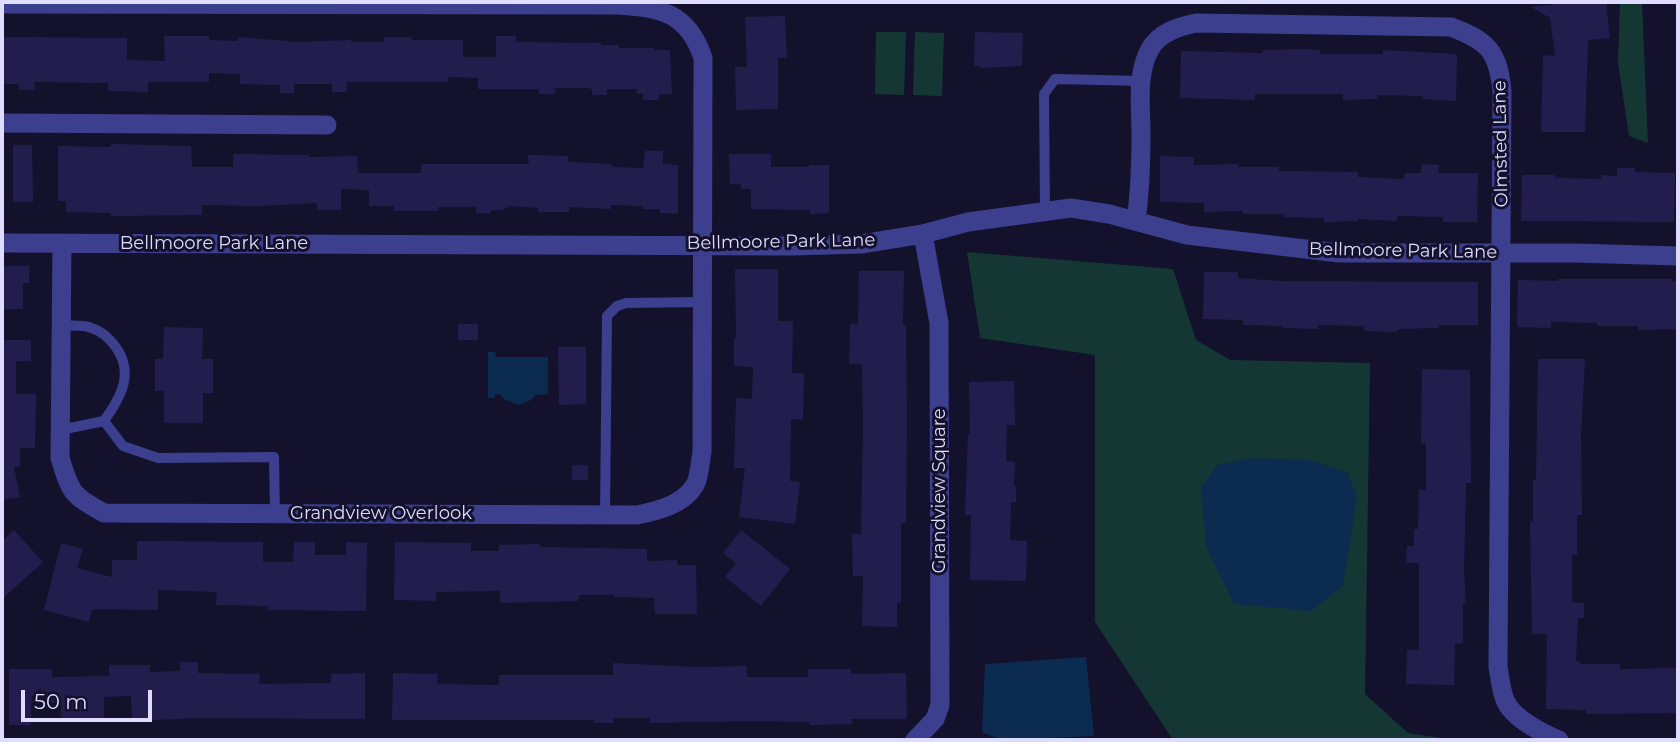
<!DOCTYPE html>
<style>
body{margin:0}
#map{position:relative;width:1680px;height:742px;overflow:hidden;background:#14112d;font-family:Montserrat,sans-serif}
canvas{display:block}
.frame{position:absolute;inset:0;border:4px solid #deddff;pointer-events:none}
.scale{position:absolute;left:21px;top:690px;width:131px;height:32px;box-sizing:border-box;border:4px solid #deddff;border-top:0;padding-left:9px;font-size:21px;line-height:24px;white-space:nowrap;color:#deddff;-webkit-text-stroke:5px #14112d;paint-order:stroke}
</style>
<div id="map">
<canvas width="1680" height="742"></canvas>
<div class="frame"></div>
<div class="scale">50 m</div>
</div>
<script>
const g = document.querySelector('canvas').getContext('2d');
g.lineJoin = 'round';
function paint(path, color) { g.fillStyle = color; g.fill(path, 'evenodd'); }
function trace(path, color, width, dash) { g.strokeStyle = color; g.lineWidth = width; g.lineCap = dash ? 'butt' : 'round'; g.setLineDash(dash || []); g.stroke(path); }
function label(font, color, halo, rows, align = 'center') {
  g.font = font + ' Montserrat,sans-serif'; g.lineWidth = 6; g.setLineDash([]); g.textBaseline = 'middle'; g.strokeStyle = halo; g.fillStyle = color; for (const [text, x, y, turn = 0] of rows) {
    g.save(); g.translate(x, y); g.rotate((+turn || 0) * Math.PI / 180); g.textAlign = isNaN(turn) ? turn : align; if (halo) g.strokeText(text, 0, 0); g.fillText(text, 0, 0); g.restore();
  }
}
paint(new Path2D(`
 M1620 2H1642L1648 143 1629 136 1618 63Z
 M876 32H906L904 95 875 94Z
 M915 32 944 33 942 96 913 95Z
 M967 252 1173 269 1196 340 1230 360 1370 363 1365 694 1408 733 1456 740H1173L1095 622V355L980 338Z`), '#143733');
paint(new Path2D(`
 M488 352H495L496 357H548V394L536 395 531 400 519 405 504 399 500 394H495V398H488Z
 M1252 458 1310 460 1347 472 1357 496 1343 586 1311 611 1234 604 1206 546 1201 488 1217 465Z
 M1086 657 1094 736 1001 740 982 732 985 664Z`), '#0c2b51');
paint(new Path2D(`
 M1572 2H1606L1610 38 1588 40 1585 132H1541L1543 55 1555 56 1550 18 1531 7Z
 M785 16 787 58H778V109L736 110 735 67H747L745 17Z
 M975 32 1023 33 1022 66 980 68V66H974Z
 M164 36H209V40L237 41 238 37 298 42 351 40V42H384V37H412L411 40H463V57H496V36H516V42L601 43V45H619V48H654V50H670L672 94H659V100H643V93L637 94V89H607V95H592V89L586 88H555V94H539V89H478V78L448 77V82H347V92H332V84H294V93H280V85L240 84V74L209 73V82H148V92L108 91V83L34 82 35 90H19V84H2V37L127 38V60L165 61Z
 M1302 49 1320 50V54H1383V50L1457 54 1456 101 1423 99V96L1377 95V99L1343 100V94H1255V100L1180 98 1181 51 1263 53V50Z
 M111 144 191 146 192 167H233V154L309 155V157L357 156 358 173H421V164H529L528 155 568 156V162L612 164V167L643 168 645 151H663V164L678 165V214L660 213V209H643V206L611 205V209L569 207V212H538V208L508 206V208L500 210H491V213H476V207H438L439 211H394V206H369V190L341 189V210H317V203L257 206 202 205V215L111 216V213L66 212V201H58V146L111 147Z
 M13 145H32L33 202H13Z
 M729 154H771V167H809V165H829V213L810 214V210L751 209V189H741V184H730Z
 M1160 156 1194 157V165L1238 164V167H1279V171L1358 172V177L1404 179 1405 173H1421L1422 164 1439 165 1438 173H1478L1477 222H1443V217L1397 216V221L1358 219V221L1324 222V218L1284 217V214H1243V211L1204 212V203L1160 202Z
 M1617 168H1635V172L1675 173 1674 222 1521 221 1522 175H1555V178L1601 179V175L1617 176Z
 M2 266H29V283H23V309H2Z
 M735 269H778V321H793L792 373H804L803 420 791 419 790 481 800 482 795 524 739 517 745 468H734L736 398 752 399 753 367 734 366V338H736Z
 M859 271H904L903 325H906L907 418 906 523H901V603H897V627L862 626 863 576H853L852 534H861L863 426 862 364H849L850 324H858Z
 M1204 272H1238V278L1279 281 1478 282V325H1439V328L1398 329 1397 332 1364 331V326L1318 325V329L1283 328V326L1243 325V320L1203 319Z
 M1558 279H1672V281H1678V329L1638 330V326H1597V323L1551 322V328L1517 327 1518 280 1558 281Z
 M458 324H478V340H458Z
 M164 327 203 328 202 359H213V393H203V423H164V391H155V359H163Z
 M2 340H31V361H16V394H36L35 448H20V467H14L20 497 2 500Z
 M558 347H586V404L559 405Z
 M1538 359H1585L1581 435 1582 515H1577V555H1572V602L1584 603V618H1578L1576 661H1580V664H1620V669L1678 668V713L1586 714V710L1546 709 1547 634H1532L1530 521H1533V480H1536Z
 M1422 369 1470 370 1471 483H1466L1464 570 1466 604H1463V643L1455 644 1454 685 1406 684 1407 650H1419V563H1406L1407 546H1414V529H1418L1419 490H1426V443L1421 444Z
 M1014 381 1015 425H1007L1006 461 1015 462 1014 486H1016V502H1011L1010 540 1027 541 1026 581 970 580 971 515H965L968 434H970L969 382Z
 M572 465H588V480H572Z
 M14 530 43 562 2 599V541Z
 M741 530 790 569 761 606 725 577 736 563 723 553Z
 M137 541 263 542V562H293L294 542H315V555H346V542L367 543 366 611 268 610V606L216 605 217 592 158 590V610L92 609 89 622 44 610 61 543 83 549 77 568 112 577V560H137Z
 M395 542 471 543V551H499V545L540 544V547L647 549V561L677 560 678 565H696L697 614H655L654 598 614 597V595H579L578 601 500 603V591L436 592V601L394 600Z
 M180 662H198V673L260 674 259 684 331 683V674L365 673V719L199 718 132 721 131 696 104 697V721L61 722V703H31V725H9V669H52V677L109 676V665H150V672L180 671Z
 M613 663 695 667 747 666V677H808V669H851V674L906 673 907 719H851L852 724 809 725V722L754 721 650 723V718H613V723H594V720H392L393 673 437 674V684L499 685V675H613Z`), '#231d4e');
trace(new Path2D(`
 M1045 210 1044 94 1055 79 1142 81
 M61 325C70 326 80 325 89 327 101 331 107 336 115 346 135 373 121 397 104 421
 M60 430 104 421 123 446 158 458 274 457 275 514
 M605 515 607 316 617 306 626 303 703 302`), '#3b3f8d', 10);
trace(new Path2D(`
 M2 4 617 5C659 7 688 12 703 58L702 452C700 461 700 476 695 485 683 505 657 511 637 515L104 513C72 495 71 494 60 458L62 243
 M2 123 327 125
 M1136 221C1140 192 1141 164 1141 134 1141 107 1136 74 1150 49 1160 32 1178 27 1196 23L1451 27C1488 41 1498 51 1502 91L1498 667C1500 678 1501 690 1505 700 1512 718 1542 733 1559 740
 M2 243 793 246 861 244 923 234 968 222 1071 208 1109 214 1187 235 1339 253H1575L1678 256
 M915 740 935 719 940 705 939 323 923 234`), '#3b3f8d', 19);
label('18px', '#deddff', '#14112d', [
 ["Olmsted Lane",1501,144,-91],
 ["Bellmoore Park Lane",781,242,-1],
 ["Bellmoore Park Lane",214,244],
 ["Bellmoore Park Lane",1403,251,1],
 ["Grandview Square",940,491,-90],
 ["Grandview Overlook",381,514]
]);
</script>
